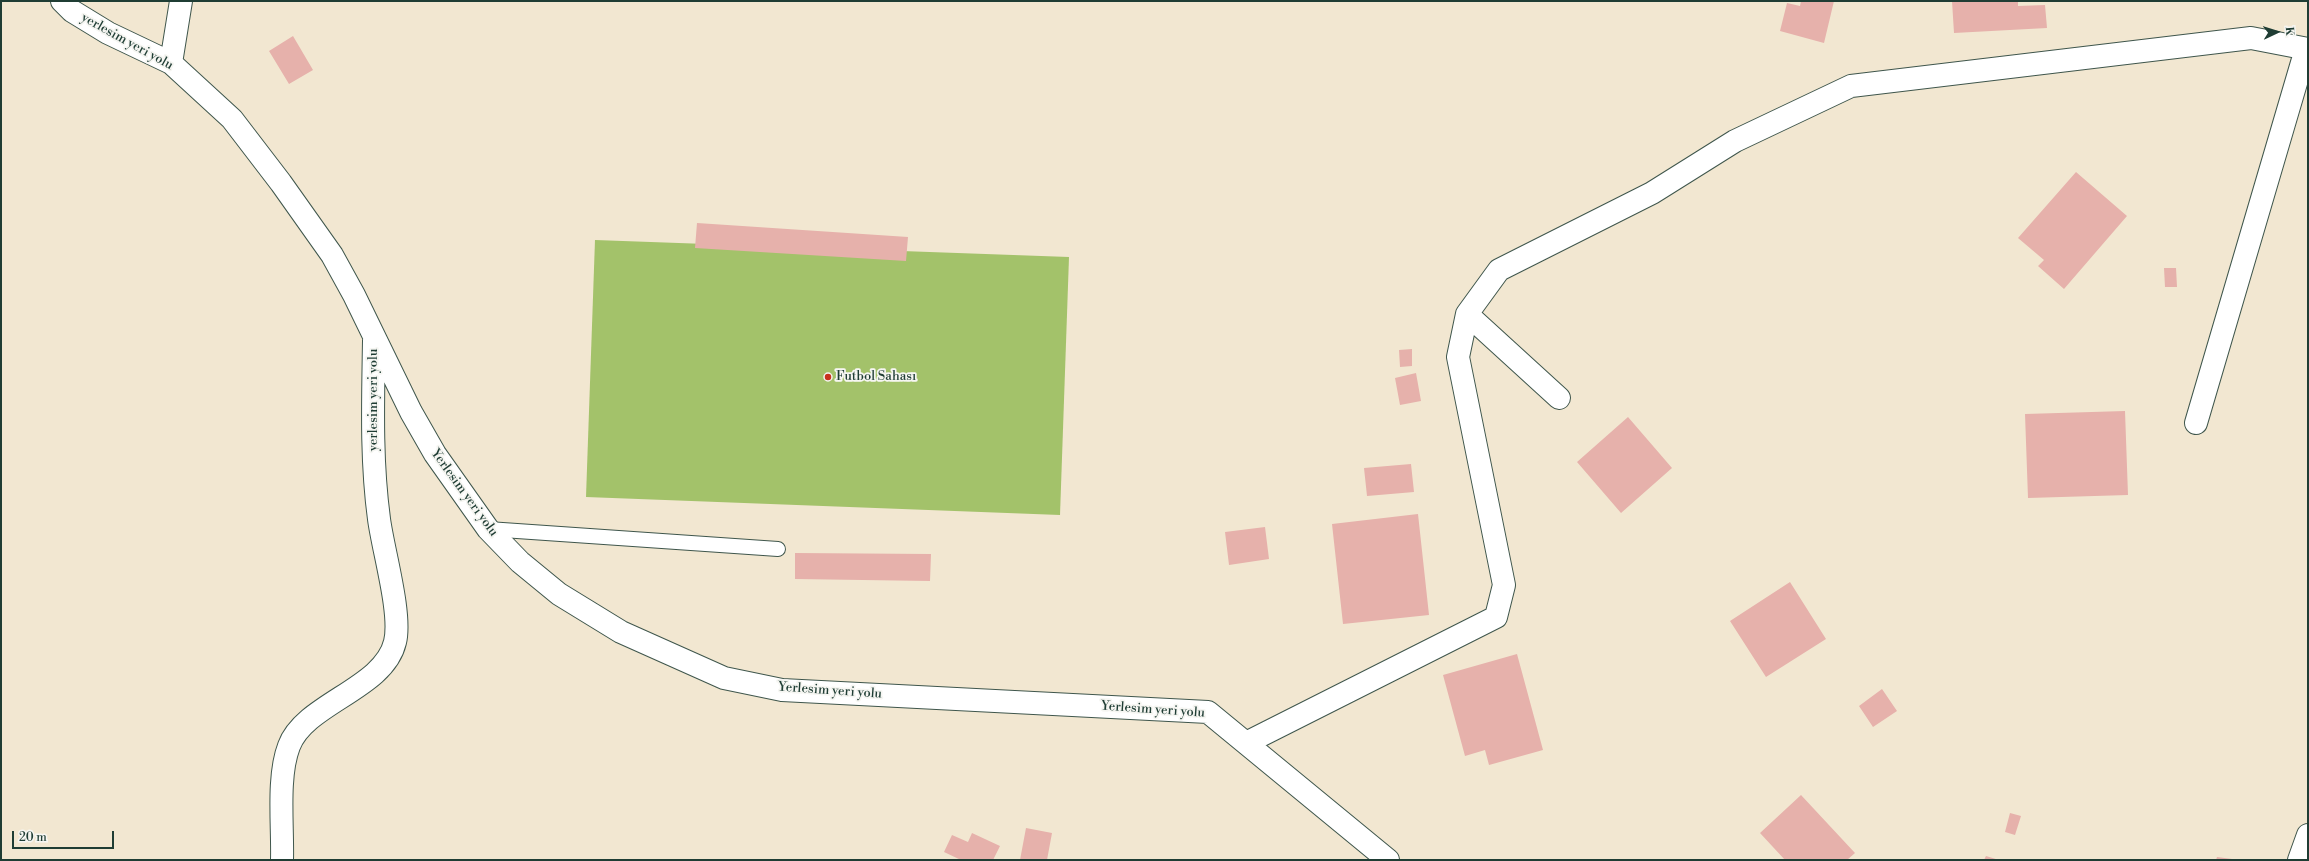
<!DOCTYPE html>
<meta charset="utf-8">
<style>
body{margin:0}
#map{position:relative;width:2309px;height:861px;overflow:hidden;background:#f2e7d1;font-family:"Libre Bodoni",serif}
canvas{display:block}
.frame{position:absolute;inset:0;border:2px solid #1f3d34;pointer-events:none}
.north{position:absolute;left:2257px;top:12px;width:40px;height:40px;-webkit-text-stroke:3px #f6f6f2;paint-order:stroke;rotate:86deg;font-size:11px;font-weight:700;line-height:16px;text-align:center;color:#1f3d34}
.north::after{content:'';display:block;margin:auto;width:14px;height:18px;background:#1f3d34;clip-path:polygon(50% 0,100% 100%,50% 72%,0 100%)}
.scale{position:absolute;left:12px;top:831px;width:102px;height:18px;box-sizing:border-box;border:2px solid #1f3d34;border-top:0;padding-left:5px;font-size:12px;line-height:14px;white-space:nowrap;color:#1f3d34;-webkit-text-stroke:3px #f6f6f2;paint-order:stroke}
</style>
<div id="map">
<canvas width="2309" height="861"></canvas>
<div class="frame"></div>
<div class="north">K</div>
<div class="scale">20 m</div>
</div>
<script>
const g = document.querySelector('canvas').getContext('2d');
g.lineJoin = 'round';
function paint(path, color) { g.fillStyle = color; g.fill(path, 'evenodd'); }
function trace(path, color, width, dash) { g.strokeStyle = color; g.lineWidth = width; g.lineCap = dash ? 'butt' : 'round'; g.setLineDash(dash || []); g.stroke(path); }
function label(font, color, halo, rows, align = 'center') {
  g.font = font + ' "Libre Bodoni",serif'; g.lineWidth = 3.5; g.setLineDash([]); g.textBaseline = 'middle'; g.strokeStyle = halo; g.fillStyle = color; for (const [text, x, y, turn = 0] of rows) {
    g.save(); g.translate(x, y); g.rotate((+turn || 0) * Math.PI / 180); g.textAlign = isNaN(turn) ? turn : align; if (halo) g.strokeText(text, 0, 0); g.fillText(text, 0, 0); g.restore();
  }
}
paint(new Path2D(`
 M595 240 1069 257 1060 515 586 497Z`), '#a3c26a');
paint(new Path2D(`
 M1801 1H1834L1824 43 1780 31 1787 3 1800 6Z
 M1952 1H2018V6L2045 5 2047 28 1954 33Z
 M293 36 313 70 289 84 269 51Z
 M2076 172 2127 216 2064 289 2038 266 2044 260 2018 238Z
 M697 223 908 237 906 261 695 248Z
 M2164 268H2176L2177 287H2165Z
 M1412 349V366L1400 367 1399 350Z
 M1416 373 1421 401 1400 405 1395 378Z
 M2125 411 2128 495 2028 498 2025 414Z
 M1628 417 1672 468 1621 513 1577 462Z
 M1411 464 1414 492 1367 496 1364 468Z
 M1418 514 1429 615 1343 624 1332 524Z
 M1265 527 1269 559 1229 565 1225 532Z
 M795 553 931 554 930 581 795 579Z
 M1790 582 1826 639 1766 677 1730 621Z
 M1517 654 1543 750 1489 765 1485 750 1465 756 1443 675Z
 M1882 689 1897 711 1873 727 1859 706Z
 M1801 795 1855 853 1847 860H1785L1760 833Z
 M2010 813 2021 816 2015 835 2005 832Z
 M1026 828 1052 833 1047 860H1020Z
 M972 833 1000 846 993 860H961L944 852 952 835 968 842Z
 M1986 856 1999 860H1984Z
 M2217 857 2232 859V860H2216Z`), '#e6b1ab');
const service = new Path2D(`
 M488 529 778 549`);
const minor = new Path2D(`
 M62 1 72 11 108 33 171 63 232 119 281 183 332 255 354 295 411 412 435 454 488 529 520 562 559 594 621 632 724 678 782 690 1208 712 1388 860
 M171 63 181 1
 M1467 314 1559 398
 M2196 423 2306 49
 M1246 743 1496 617 1504 585 1458 357 1467 314 1499 270 1652 193 1735 141 1851 86 2251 38 2308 49
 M282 860C283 826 277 777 289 746 305 703 384 689 395 642 402 614 383 550 379 519 371 460 373 401 374 341
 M2299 860 2308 835`);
trace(service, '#3f564c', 16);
trace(minor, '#3f564c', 24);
trace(service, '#fff', 14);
trace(minor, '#fff', 22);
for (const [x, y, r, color] of [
 [828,377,4,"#c8321e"]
]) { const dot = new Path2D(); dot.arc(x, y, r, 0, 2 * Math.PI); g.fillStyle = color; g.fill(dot); trace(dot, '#f6f6f2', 1.5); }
label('13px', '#1f3d34', '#f6f6f2', [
 ["yerlesim yeri yolu",127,42,29],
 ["yerlesim yeri yolu",374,400,-90],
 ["Yerlesim yeri yolu",464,493,54],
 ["Yerlesim yeri yolu",830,691,4],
 ["Yerlesim yeri yolu",1153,710,4]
]);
label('13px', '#1f3d34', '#f6f6f2', [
 ["Futbol Sahası",836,377]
], 'left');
</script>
